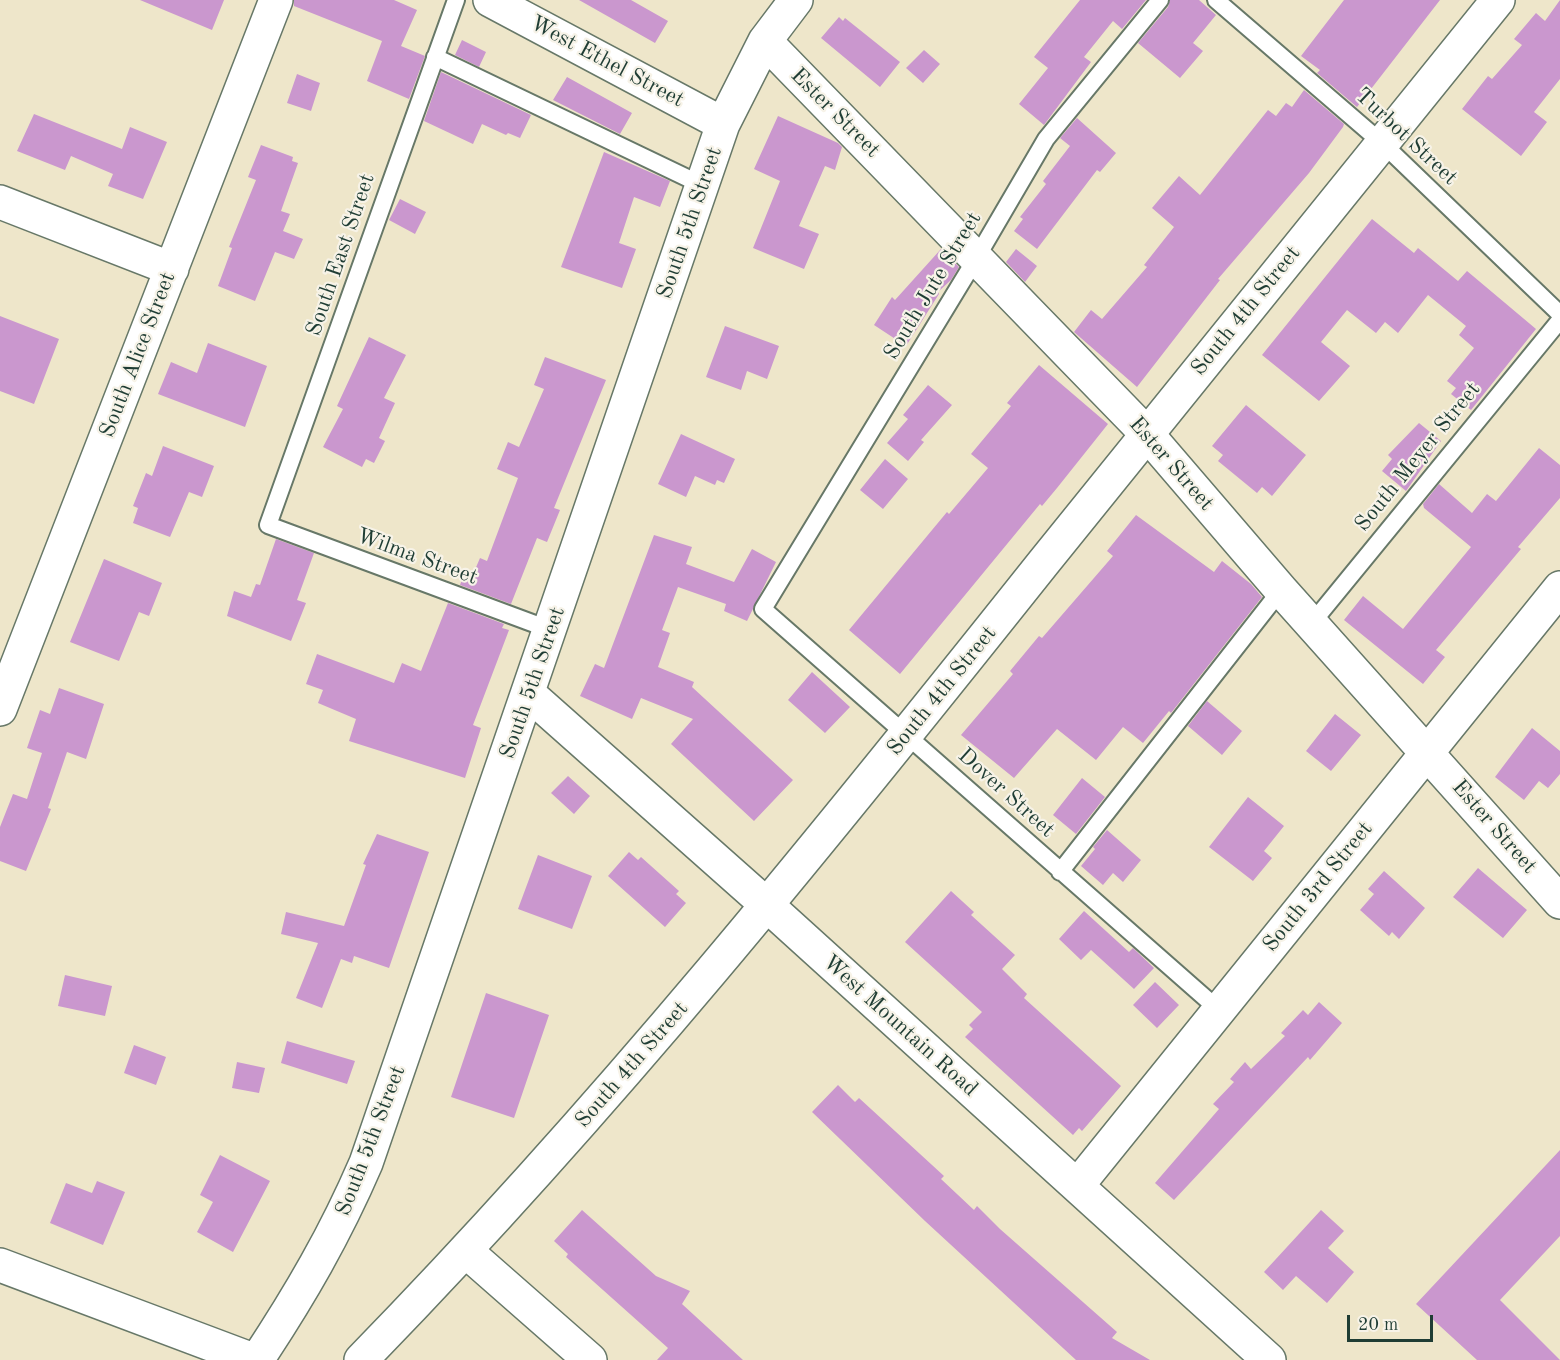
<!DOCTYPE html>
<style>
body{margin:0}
#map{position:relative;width:1560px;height:1360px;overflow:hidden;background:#eee6ca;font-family:"Old Standard TT",serif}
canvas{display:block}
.scale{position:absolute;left:1347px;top:1315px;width:86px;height:27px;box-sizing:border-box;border:3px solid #1f3d34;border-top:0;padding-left:8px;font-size:18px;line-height:21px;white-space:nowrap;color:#1f3d34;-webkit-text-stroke:4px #f7f3e8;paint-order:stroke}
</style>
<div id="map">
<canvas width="1560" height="1360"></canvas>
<div class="scale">20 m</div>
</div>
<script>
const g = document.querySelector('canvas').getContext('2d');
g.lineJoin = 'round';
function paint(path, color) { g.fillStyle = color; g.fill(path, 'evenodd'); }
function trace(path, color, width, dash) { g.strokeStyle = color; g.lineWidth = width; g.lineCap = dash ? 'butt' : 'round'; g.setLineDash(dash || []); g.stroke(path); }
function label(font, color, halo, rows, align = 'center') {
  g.font = font + ' "Old Standard TT",serif'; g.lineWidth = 4.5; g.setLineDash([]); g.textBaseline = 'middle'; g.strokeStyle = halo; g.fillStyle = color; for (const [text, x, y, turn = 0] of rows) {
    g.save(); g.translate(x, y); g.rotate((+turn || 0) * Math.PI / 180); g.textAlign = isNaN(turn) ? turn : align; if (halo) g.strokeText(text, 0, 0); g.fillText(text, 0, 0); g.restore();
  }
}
paint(new Path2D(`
 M140 0H224L212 30Z
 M294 0H394L417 10 401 46 425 56 409 99 367 81 382 41 294 6Z
 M579 0H631L668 21 655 43Z
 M1080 0H1146L1122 29 1113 21 1084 57 1091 62 1044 125 1019 104 1048 68 1034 57Z
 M1170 0H1199L1216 15 1193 43 1203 51 1180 78 1138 43 1168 7Z
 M1344 0H1440L1357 107 1317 73 1320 70 1301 56Z
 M1560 0V79L1534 112 1547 122 1521 156 1462 109 1488 76 1492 79 1522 45 1514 39 1536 13 1545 21Z
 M839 17 843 21 845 18 900 62 880 87 821 38Z
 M462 40 486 52 479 67 455 55Z
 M924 50 940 64 923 83 906 68Z
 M441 72 531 115 520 138 508 133 506 135 482 124 473 144 424 121Z
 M297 74 320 83 311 111 287 103Z
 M567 77 632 113 620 134 553 100Z
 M1304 90 1344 124 1343 127 1309 173 1218 279 1220 280 1137 387 1074 332 1091 310 1102 319 1147 267 1144 265 1174 227 1152 208 1179 176 1200 195 1268 110 1276 116 1286 103 1292 107Z
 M34 114 122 149 130 127 167 142 143 199 108 186 113 174 71 156 65 170 17 151Z
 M778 116 838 143 842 147 835 170 825 166 799 226 819 234 804 269 753 248 780 181 754 169Z
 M1077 118 1116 153 1100 172 1097 170 1037 249 1014 231 1023 219 1020 217 1046 184 1043 181 1070 146 1060 138Z
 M261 145 293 157 292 161 298 163 281 211 290 214 283 231 303 239 294 259 275 252 255 301 218 286 232 248 229 247 256 180 248 177Z
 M604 152 670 181 660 207 634 197 619 243 636 249 622 288 561 267Z
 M400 199 426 212 415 234 389 220Z
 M1372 219 1414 253 1418 248 1458 281 1467 271 1536 329 1471 410 1451 394 1456 388 1447 381 1474 348 1459 335 1466 326 1428 295 1398 333 1385 322 1376 333 1347 310 1321 342 1350 366 1319 401 1262 355Z
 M941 249 959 267 951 280 938 292 939 294 906 346 874 325 892 297 895 300Z
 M1016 249 1037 266 1025 282 1006 262Z
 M0 316 59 339 34 404 0 391Z
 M725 326 779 346 767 379 747 371 741 390 706 377Z
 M369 337 406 355 384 398 395 403 379 438 385 441 374 463 366 459 362 467 323 447 343 409 337 406Z
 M208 343 267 366 245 427 158 394 171 362 197 373Z
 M545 357 606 380 554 508 560 510 547 542 537 538 511 604 460 585 466 569 474 572 480 558 487 561 518 478 497 469 508 442 519 447 544 389 534 385Z
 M1039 365 1108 424 1057 488 1042 506 1040 504 900 674 849 630 947 512 949 514 988 468 971 454 1011 406 1007 403Z
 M928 385 952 405 921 440 924 442 908 461 887 443 908 419 903 415Z
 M1246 405 1306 455 1272 496 1262 487 1257 493 1218 461 1223 455 1212 446Z
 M1419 423 1441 441 1406 491 1382 471 1392 459 1388 455Z
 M681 434 735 459 724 483 717 480 715 485 695 476 686 497 658 484Z
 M163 446 214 466 202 497 189 492 170 537 133 523 138 508 133 506 146 473 152 476Z
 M1539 448 1560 465V498L1518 547 1521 549 1436 650 1445 657 1423 684 1344 620 1363 596 1403 629 1471 547 1424 508 1423 504 1439 484 1472 513 1487 494 1496 501Z
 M885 459 908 479 883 509 860 490Z
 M1136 515 1214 572 1222 561 1251 584 1262 597 1171 713 1169 711 1143 743 1123 727 1096 760 1057 729 1014 778 961 735 1013 674 1010 671 1039 636 1042 638 1113 556 1107 551Z
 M654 535 692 547 686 564 734 582 752 549 776 562 747 621 724 611 726 604 678 587 662 630 670 633 658 667 694 682 692 687 793 780 754 821 671 744 693 719 641 698 632 719 580 696 595 664 604 668Z
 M276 539 314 553 297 600 306 603 291 641 227 616 234 591 251 597 256 584 260 585Z
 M104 559 162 583 149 616 139 612 119 661 70 642Z
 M448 603 504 624 502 628 509 630 473 725 481 728 465 778 349 741 356 719 318 703 323 690 306 684 317 654 394 683 402 663 421 671Z
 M812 672 850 707 825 733 788 700Z
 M59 688 104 704 86 759 67 752 48 808 51 809 26 871 0 861V827L13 794 27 799 42 753 27 748 40 710 50 714Z
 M1207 701 1242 731 1222 755 1188 726Z
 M1335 714 1361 735 1331 771 1306 751Z
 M1532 728 1560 751V774L1548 788 1539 781 1524 800 1495 777Z
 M568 776 590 796 574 814 551 793Z
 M1082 778 1105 797 1076 834 1053 815Z
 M1248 797 1284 826 1264 851 1272 858 1253 881 1209 847Z
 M1107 830 1141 860 1123 882 1113 873 1103 885 1081 866 1095 849 1093 847Z
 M377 834 429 852 389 968 354 956 352 963 341 959 322 1008 296 998 318 943 281 934 286 912 344 926 366 865 363 864Z
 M629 852 638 860 641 857 679 891 676 894 686 903 665 927 608 876Z
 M538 855 592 876 572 929 518 909Z
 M1478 868 1527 910 1503 938 1453 897Z
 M1384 871 1425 908 1399 939 1392 932 1389 936 1360 910 1374 894 1368 889Z
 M951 891 974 912 971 915 1015 955 1002 969 1027 994 1024 998 1121 1086 1082 1131 1079 1128 1073 1135 965 1037 973 1029 969 1025 982 1012 905 942Z
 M1084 911 1129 952 1133 948 1154 968 1134 989 1091 950 1081 960 1059 939Z
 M65 975 112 986 105 1016 58 1006Z
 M1155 982 1179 1005 1157 1028 1133 1005Z
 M486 993 549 1015 514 1118 451 1097Z
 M1319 1002 1342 1023 1310 1060 1308 1057 1174 1200 1155 1183 1219 1109 1213 1104 1234 1082 1230 1079 1245 1062 1251 1069 1285 1036 1281 1033 1303 1010 1308 1015Z
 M287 1041 355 1061 347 1084 281 1063Z
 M134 1045 166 1057 156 1085 124 1073Z
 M237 1062 265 1068 259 1093 232 1088Z
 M838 1085 855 1102 859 1098 944 1176 941 1179 974 1210 977 1206 1000 1229 1117 1332 1112 1338 1150 1360H1076L925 1221 812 1112Z
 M1560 1150V1236L1500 1300 1560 1360H1477L1416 1304Z
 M220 1155 270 1181 233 1252 197 1232 213 1202 200 1195Z
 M97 1181 125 1192 103 1245 50 1223 66 1183 92 1193Z
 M582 1210 656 1276 690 1291 682 1304 743 1360H657L668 1348 566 1257 568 1254 554 1241Z
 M1321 1210 1344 1231 1328 1248 1354 1272 1327 1303 1296 1276 1283 1290 1264 1272Z`), '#ca97ce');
const lane = new Path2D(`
 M456 0 268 525 551 630
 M1160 0 1046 139 977 257 763 609 1219 1010
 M1216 0 1382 143 1560 314
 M435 57 702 185
 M1312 623 1560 320
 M1060 872 1281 590`);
const street = new Path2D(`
 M490 0 723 124
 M765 41 1147 434 1281 590 1560 902
 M0 202 172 269
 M529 694 768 906 1269 1360
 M0 709 276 0
 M1077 1186 1560 588
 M467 1252 590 1360
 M0 1265 253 1360
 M257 1360C300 1295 335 1235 366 1163L723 124 765 41 796 0`);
const primary = new Path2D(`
 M361 1360C607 1108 825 837 1044 562 1194 374 1346 187 1498 0`);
trace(lane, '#677868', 20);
trace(street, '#677868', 36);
trace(primary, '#677868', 36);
trace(lane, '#fff', 16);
trace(street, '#fff', 33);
trace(primary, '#fff', 33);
label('22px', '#1f3d34', '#f7f3e8', [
 ["West Ethel Street",607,62,28],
 ["Ester Street",835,113,45],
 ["Turbot Street",1406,137,43],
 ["South 5th Street",690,223,-71],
 ["South East Street",341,255,-71],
 ["South Jute Street",933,286,-59],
 ["South 4th Street",1246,311,-51],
 ["South Alice Street",138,355,-69],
 ["South Meyer Street",1418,457,-51],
 ["Ester Street",1171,464,49],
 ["Wilma Street",417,557,20],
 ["South 5th Street",533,683,-71],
 ["South 4th Street",942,691,-51],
 ["Dover Street",1006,793,42],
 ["Ester Street",1494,827,49],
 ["South 3rd Street",1318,887,-51],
 ["West Mountain Road",900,1026,42],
 ["South 4th Street",632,1065,-49],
 ["South 5th Street",371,1141,-69]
]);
</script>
